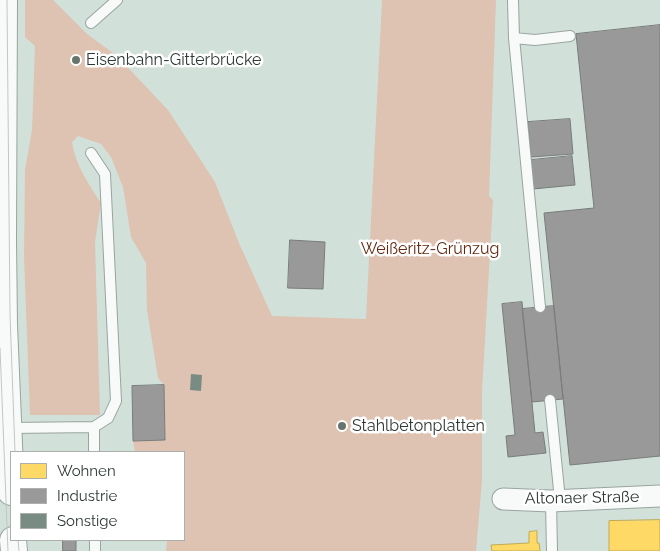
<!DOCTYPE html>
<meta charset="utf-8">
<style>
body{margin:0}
#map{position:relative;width:660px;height:551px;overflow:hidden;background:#d1e1d9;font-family:Raleway,sans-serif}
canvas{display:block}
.legend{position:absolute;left:10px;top:451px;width:175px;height:90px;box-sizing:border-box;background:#fff;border:1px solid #abb0ad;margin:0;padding:6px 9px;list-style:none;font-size:15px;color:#2e3933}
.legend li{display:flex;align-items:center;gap:10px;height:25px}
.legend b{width:25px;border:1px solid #abb0ad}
</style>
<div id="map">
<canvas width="660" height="551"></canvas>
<ul class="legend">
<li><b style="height:14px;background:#ffd966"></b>Wohnen</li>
<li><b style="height:14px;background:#999"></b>Industrie</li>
<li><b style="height:14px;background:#788c83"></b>Sonstige</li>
</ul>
</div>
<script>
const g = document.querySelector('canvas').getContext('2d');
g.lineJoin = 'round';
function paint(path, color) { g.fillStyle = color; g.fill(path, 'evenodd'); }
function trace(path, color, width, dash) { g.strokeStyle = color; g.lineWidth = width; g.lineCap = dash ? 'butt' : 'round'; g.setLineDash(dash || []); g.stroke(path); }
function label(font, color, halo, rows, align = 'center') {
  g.font = font + ' Raleway,sans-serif'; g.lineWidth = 5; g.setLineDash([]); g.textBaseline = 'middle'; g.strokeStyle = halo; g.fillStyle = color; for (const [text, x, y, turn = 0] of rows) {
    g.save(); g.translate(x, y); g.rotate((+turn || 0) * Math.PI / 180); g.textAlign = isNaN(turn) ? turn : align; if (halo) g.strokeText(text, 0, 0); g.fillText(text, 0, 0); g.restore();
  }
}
paint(new Path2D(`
 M25 0H53L87 34 117 56 168 110 215 182 239 243 272 316 366 319 382 0H496L489 196 493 200 482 392V480L476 551H166L167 540H184V452H135L133 441 165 440 164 385 158 378 147 310 146 263 131 237 123 187 111 157 101 144 78 136 72 142C75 164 89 185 101 203L95 242 100 415H30L24 257 25 170 32 130 35 46 25 37Z`), '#dec2b2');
const homes = new Path2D(`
 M660 520V551H609V521Z
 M537 531V543H539L540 551H492L491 545 529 543V532Z`);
paint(homes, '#ffd966');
trace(homes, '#c0a957', 1);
const industry = new Path2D(`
 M660 25V456L570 465 544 213 594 208 576 34Z
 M570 119 573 154 531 157 528 122Z
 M572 156 575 185 533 189 531 160Z
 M290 240 325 242 323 289 288 288Z
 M522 302 535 433 543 432 546 453 508 457 506 436 515 435 502 304Z
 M554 306 563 399 532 402 522 309Z
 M164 385 165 440 133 441 132 386Z
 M63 540H76V551H63Z`);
paint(industry, '#999');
trace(industry, '#797c7a', 1);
paint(new Path2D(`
 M191 374 202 375 201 391 190 390Z`), '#788c83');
const service = new Path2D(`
 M513 0 514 38 540 307
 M91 23 117 0
 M514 38 535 40 570 36
 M550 400 560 500
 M94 427V452
 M10 428 94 427 108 418 116 401 105 174 91 153
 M551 501 552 551
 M95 540V551`);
const minor = new Path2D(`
 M503 499 551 501 660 496`);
const tertiary = new Path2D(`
 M4 0 3 240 4 325 11 492
 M13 540 14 551`);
trace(service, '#98a49f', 12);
trace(minor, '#98a49f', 23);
trace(tertiary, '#98a49f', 28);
trace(service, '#f8faf9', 10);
trace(minor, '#f8faf9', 21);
trace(tertiary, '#f8faf9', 26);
trace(new Path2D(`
 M7 0 10 314 15 452
 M0 348 8 551
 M18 540 19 551`), '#c1c6c3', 1);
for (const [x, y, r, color] of [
 [76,60,5,"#67746d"],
 [342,426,5,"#67746d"]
]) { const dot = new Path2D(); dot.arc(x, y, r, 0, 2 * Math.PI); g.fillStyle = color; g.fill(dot); trace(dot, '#fff', 2); }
label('16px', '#2e3933', '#fff', [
 ["Eisenbahn-Gitterbrücke",86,60],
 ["Stahlbetonplatten",352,426]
], 'left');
label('16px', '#642810', '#fff', [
 ["Weißeritz-Grünzug",430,249]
]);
label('16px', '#2e3933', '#fff', [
 ["Altonaer Straße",582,498,-1]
]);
</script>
